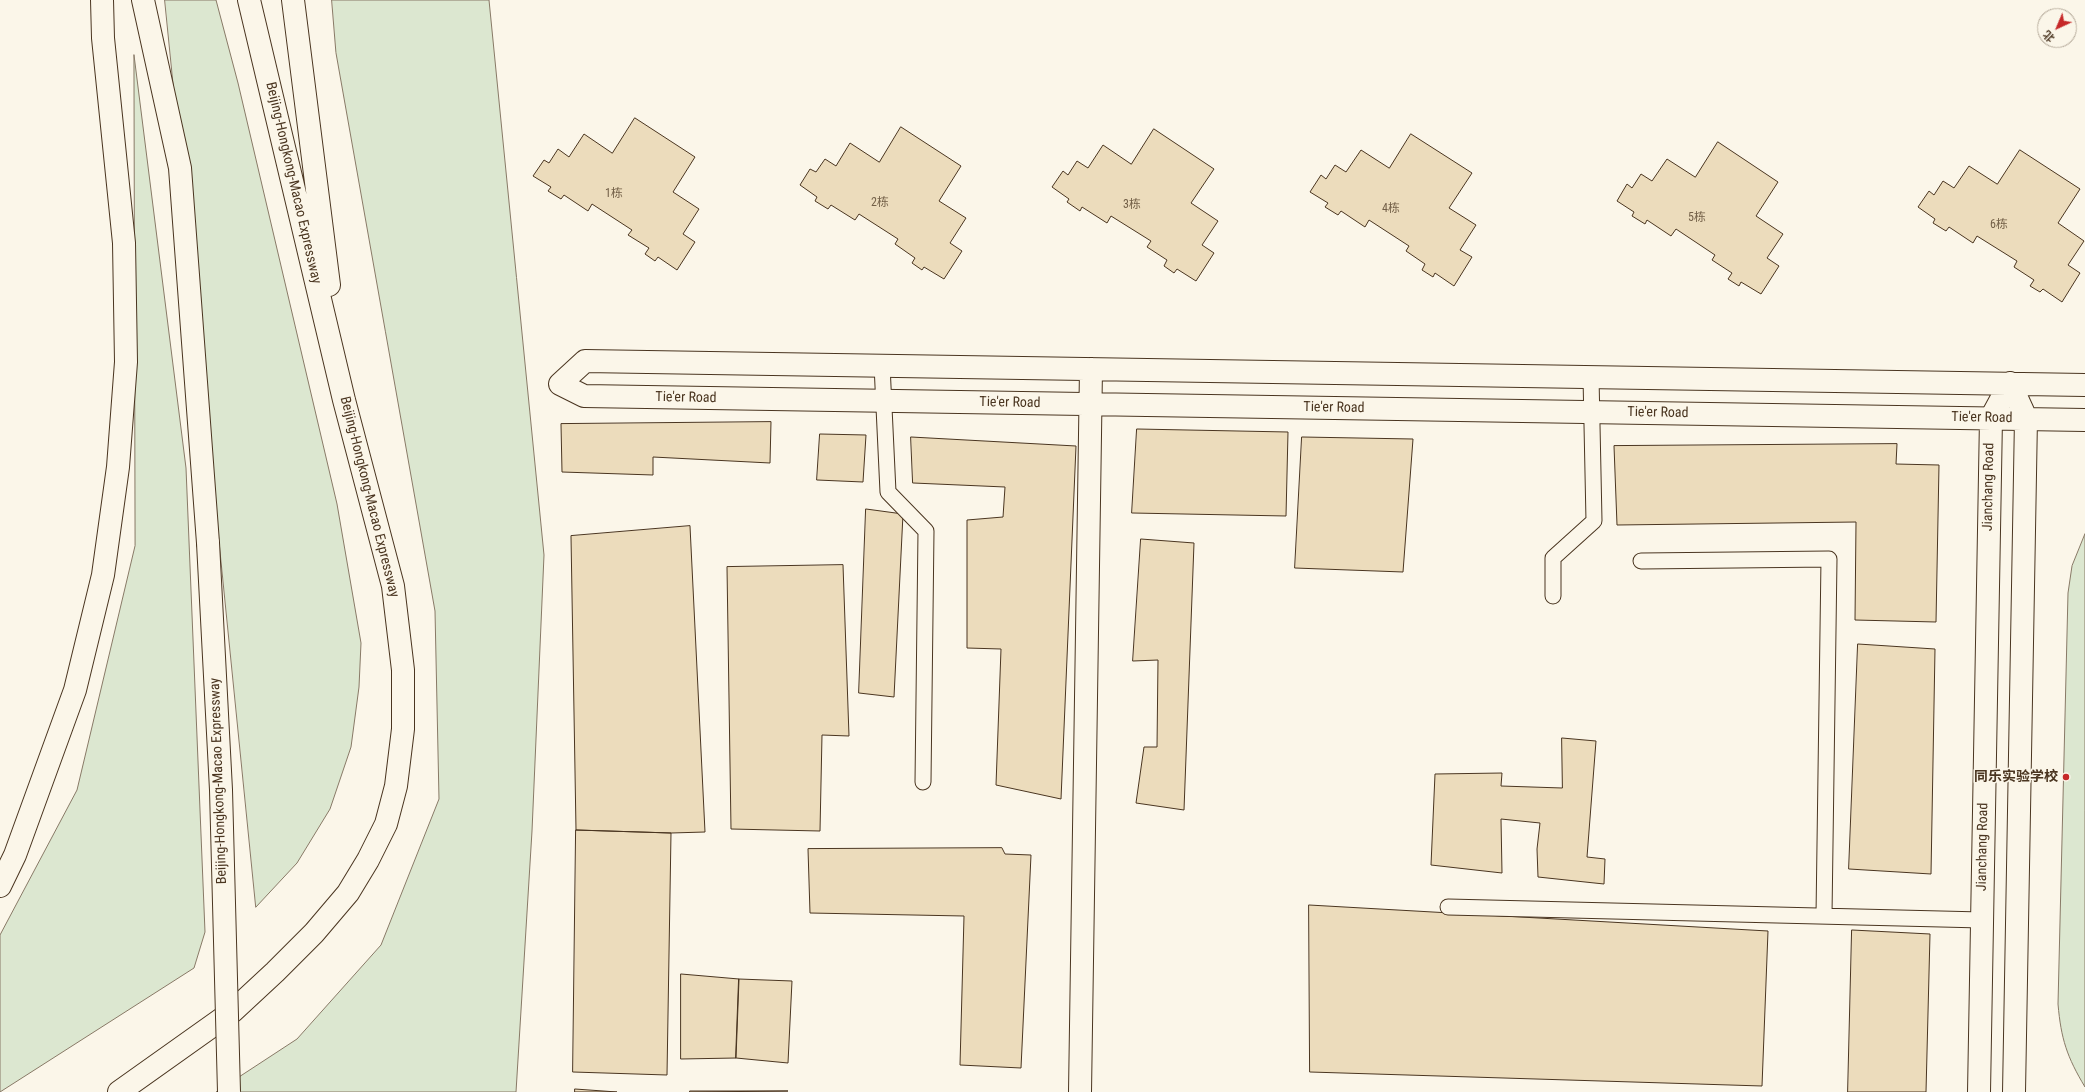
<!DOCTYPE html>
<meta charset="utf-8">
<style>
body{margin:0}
#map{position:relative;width:2085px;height:1092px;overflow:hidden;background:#fbf6e9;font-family:"Roboto Condensed","Noto Sans SC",sans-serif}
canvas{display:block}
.north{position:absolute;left:2037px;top:8px;width:40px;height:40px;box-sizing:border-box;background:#fbf6e9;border:1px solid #b4a999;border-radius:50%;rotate:224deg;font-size:11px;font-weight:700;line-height:16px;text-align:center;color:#4a3520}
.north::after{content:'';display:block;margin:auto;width:14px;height:18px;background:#c62828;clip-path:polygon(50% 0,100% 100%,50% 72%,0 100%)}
</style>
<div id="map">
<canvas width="2085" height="1092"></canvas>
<div class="north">北</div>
</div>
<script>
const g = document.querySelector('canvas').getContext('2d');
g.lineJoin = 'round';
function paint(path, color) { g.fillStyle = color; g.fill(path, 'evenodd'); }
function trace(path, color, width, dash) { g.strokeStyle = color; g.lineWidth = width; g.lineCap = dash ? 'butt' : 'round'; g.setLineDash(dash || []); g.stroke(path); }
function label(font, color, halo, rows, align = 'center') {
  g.font = font + ' "Roboto Condensed","Noto Sans SC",sans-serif'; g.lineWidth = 3; g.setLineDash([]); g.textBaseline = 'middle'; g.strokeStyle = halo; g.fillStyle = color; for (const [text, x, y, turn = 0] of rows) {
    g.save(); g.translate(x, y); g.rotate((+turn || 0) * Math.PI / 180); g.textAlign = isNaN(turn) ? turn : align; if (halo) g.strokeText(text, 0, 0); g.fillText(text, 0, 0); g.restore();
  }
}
const green = new Path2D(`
 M165 0H216L238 83 337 504 361 643 359 687 351 747 330 809 297 863 256 907Z
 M332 0H489L544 555 532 831 516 1092H216L297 1039 381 945 439 799 435 611 336 53Z
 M134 55 186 468 205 932 194 968 0 1092V935L77 790 135 546Z
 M2085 534V1087C2067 1057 2061 1039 2058 1004L2068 593 2072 566Z`);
paint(green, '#dce7d0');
trace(green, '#887966', 1);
const building = new Path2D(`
 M635 118 695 157 673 192 699 209 683 234 695 242 677 270 658 257 655 261 645 254 649 248 628 235 632 230 592 204 588 211 564 195 561 199 548 191 551 187 533 176 544 160 549 163 558 149 569 157 584 134 612 153Z
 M901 127 961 166 939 201 966 218 950 243 962 251 944 279 924 267 922 270 912 263 915 258 895 244 898 239 859 214 855 220 831 205 828 209 815 201 817 197 800 185 810 169 816 172 825 159 836 166 850 143 879 162Z
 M1154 129 1214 169 1191 203 1218 221 1202 245 1214 253 1196 281 1177 269 1174 273 1164 266 1167 260 1147 247 1151 241 1111 216 1107 223 1082 207 1080 211 1067 202 1069 199 1052 187 1063 171 1068 175 1077 161 1088 168 1103 145 1131 164Z
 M1411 134 1472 173 1449 208 1476 225 1460 250 1472 257 1454 286 1435 273 1433 277 1422 270 1425 264 1406 251 1409 246 1369 220 1365 227 1341 211 1338 215 1325 207 1328 203 1310 192 1321 175 1326 179 1335 165 1346 172 1361 150 1389 168Z
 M1718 142 1778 182 1756 216 1783 234 1767 258 1779 266 1761 294 1741 282 1739 286 1728 279 1732 273 1712 260 1715 255 1676 229 1671 236 1647 220 1645 224 1632 216 1634 212 1617 201 1627 184 1632 188 1641 174 1652 181 1667 159 1695 177Z
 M2020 150 2080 189 2058 223 2084 241 2068 265 2080 273 2062 302 2043 289 2040 292 2030 286 2034 280 2014 267 2017 261 1977 236 1973 243 1949 227 1946 231 1933 223 1935 219 1918 207 1929 191 1934 195 1943 181 1954 188 1969 166 1997 184Z
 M771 422 770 463 653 457V475L562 472 561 424Z
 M1137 429 1288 432 1286 516 1132 513Z
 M820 434 866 435 863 482 817 480Z
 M911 437 1076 446 1061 799 996 785 1001 649 967 648V520L1003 517 1005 487 913 483Z
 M1302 437 1413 439 1403 572 1295 568Z
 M1897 444 1896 464 1939 465 1936 622 1855 620 1856 522 1617 525 1614 446Z
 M866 509 903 514 894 697 859 693Z
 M690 526 705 832 671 833 576 830 571 536Z
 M1141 539 1194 543 1184 810 1136 803 1144 747H1157L1158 660 1133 661Z
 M843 565 849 736 822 735 820 831 731 829 727 567Z
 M1858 644 1935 649 1931 874 1849 869Z
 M1562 738 1596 741 1587 857 1605 859 1604 884 1538 877 1537 849 1540 823 1501 819 1502 873 1431 865 1435 774 1502 773 1501 786 1562 788Z
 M576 830 671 833 667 1075 573 1072Z
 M1002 848 1005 854 1031 855 1021 1068 960 1065 964 916 810 913 808 849Z
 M1309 905 1768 931 1762 1086 1310 1072Z
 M1852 930 1930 934 1926 1092H1848Z
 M681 974 739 979 736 1058 681 1059Z
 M739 979 792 981 788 1063 736 1058Z
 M575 1089 617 1092H575Z
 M690 1091H788L690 1092Z`);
paint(building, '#ecdcbc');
trace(building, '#4a3520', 1);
const lane = new Path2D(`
 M882 365 888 492 926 531 923 782
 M1641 561 1829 559 1824 915
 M1553 596V558L1594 521 1591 377
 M1448 907 1982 920`);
const street = new Path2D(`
 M2010 383 2026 418 2014 1092
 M2085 385 585 361 560 384 584 396 2085 420
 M1080 1092 1091 369
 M1979 1092 1991 418 2010 383`);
const highway = new Path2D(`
 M143 0 180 168 208 543
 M293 0 329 285
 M0 886 15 855 75 690 103 575 118 467 126 362 124 243 103 38 102 0
 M119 1092 233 1011 275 972 314 933 348 893 368 860 386 824 396 786 403 729V670L393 586 344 400 249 0`);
trace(lane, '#4a3520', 17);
trace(street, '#4a3520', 24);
trace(highway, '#4a3520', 24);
trace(lane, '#fbf6e9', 15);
trace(street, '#fbf6e9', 22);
trace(highway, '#fbf6e9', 22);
const highwayBridge = new Path2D(`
 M208 543 221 790 229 1092`);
trace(highwayBridge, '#4a3520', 24, []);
trace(highwayBridge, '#fbf6e9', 22);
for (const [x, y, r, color] of [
 [2066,777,4,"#c62828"]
]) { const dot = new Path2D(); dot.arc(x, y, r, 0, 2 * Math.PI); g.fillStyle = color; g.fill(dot); trace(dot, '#fbf6e9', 1.5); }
label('12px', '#725f47', null, [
 ["1栋",614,194],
 ["2栋",880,203],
 ["3栋",1132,205],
 ["4栋",1391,209],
 ["5栋",1697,218],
 ["6栋",1999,225]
]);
label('14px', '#4a3520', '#fbf6e9', [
 ["Beijing-Hongkong-Macao Expressway",293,183,77],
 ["Tie'er Road",686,398,1],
 ["Tie'er Road",1010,403,1],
 ["Tie'er Road",1334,408,1],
 ["Tie'er Road",1658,413,1],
 ["Tie'er Road",1982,418,1],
 ["Jianchang Road",1989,487,-89],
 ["Beijing-Hongkong-Macao Expressway",369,497,76],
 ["Beijing-Hongkong-Macao Expressway",219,781,-92],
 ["Jianchang Road",1983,847,-89]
]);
label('bold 14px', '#4a3520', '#fbf6e9', [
 ["同乐实验学校",2058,777]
], 'right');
</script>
